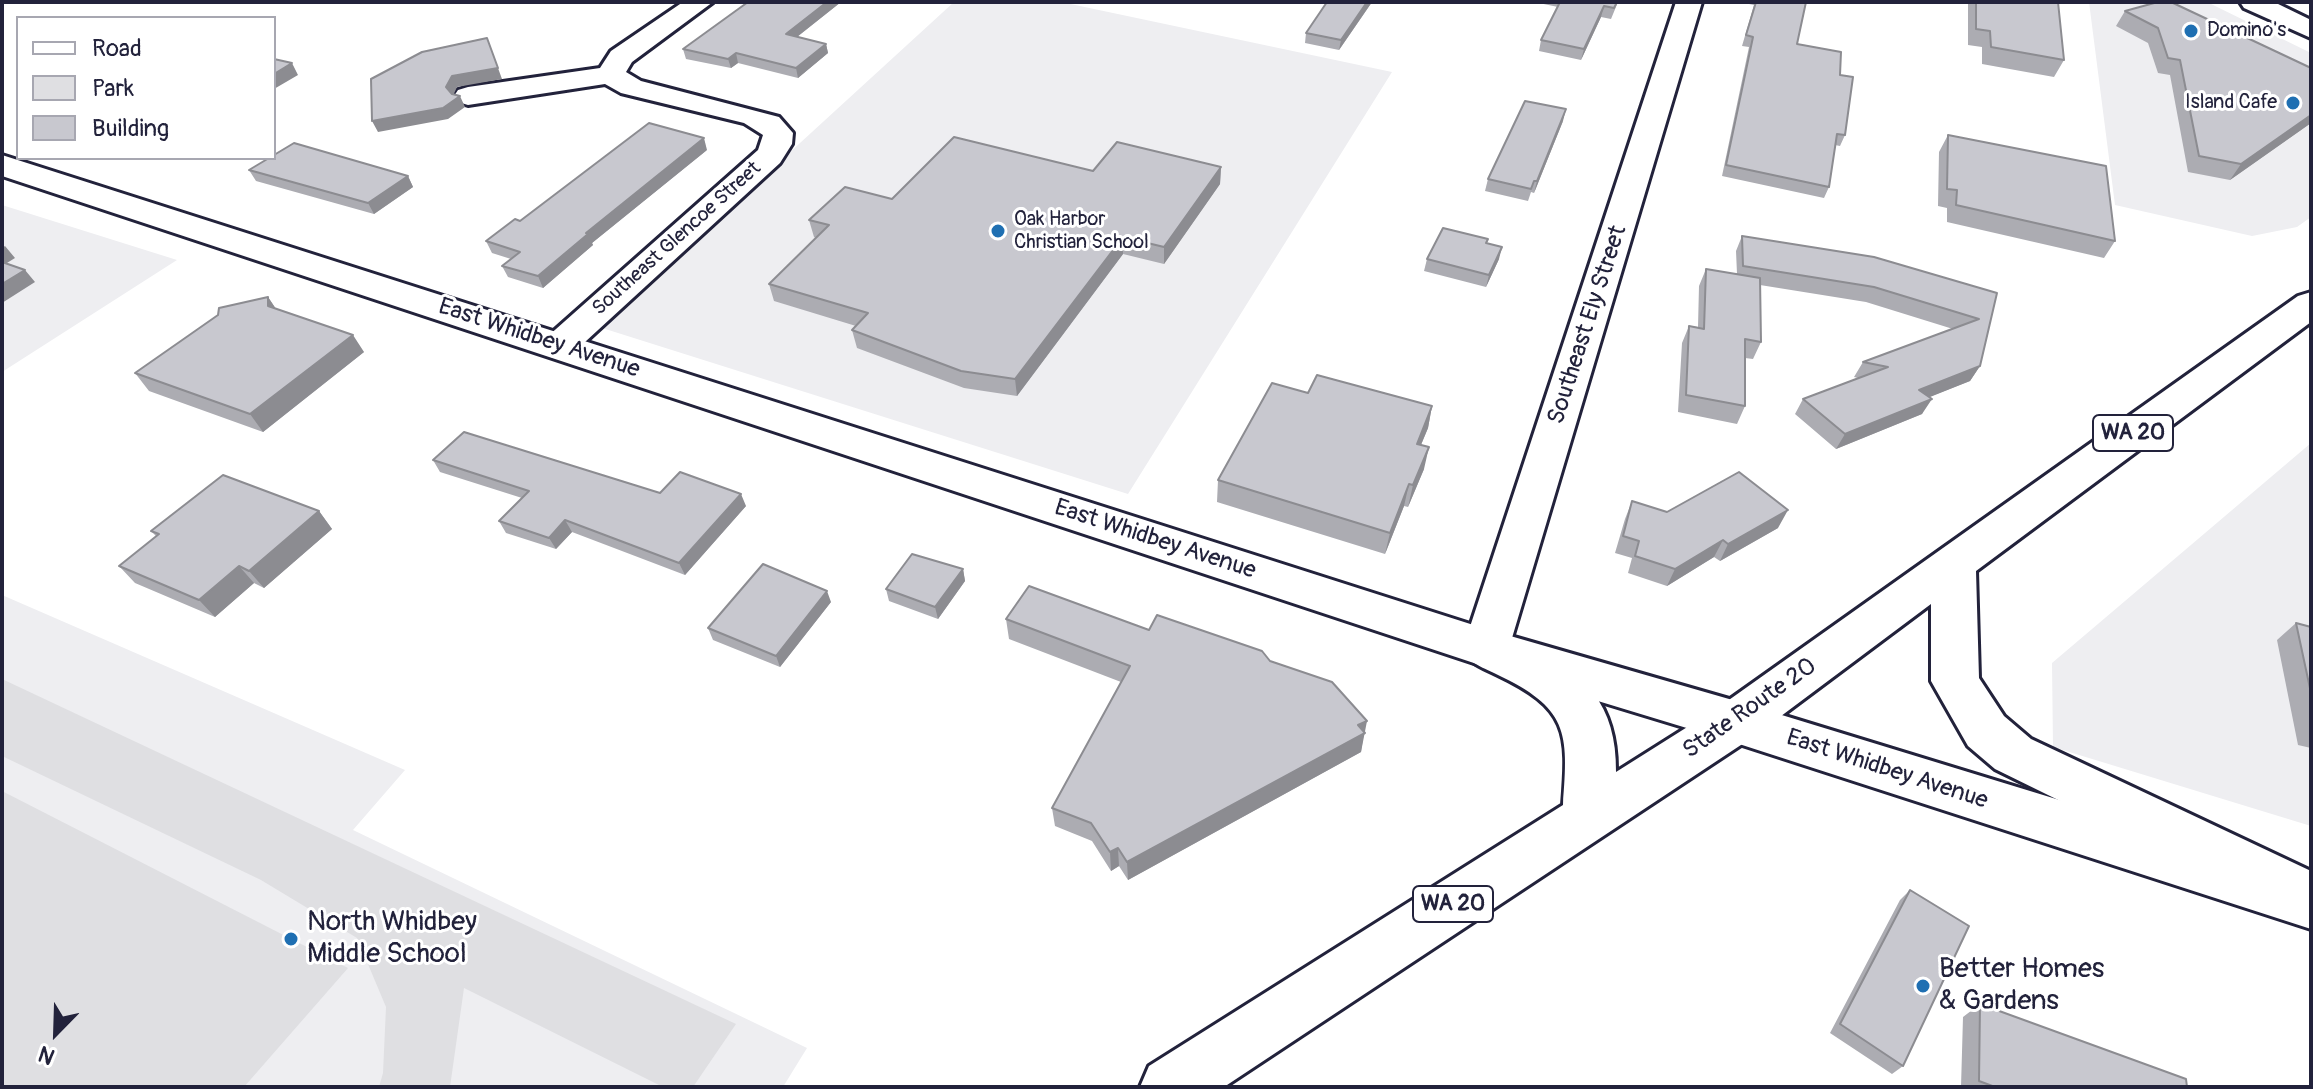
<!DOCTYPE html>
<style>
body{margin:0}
#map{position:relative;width:2313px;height:1089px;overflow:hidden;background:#fff;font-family:Pangolin,sans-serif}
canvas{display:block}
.frame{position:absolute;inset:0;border:4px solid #22223b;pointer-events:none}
.legend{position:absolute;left:16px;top:16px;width:260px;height:144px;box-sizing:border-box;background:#fff;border:2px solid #a7a7b1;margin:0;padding:10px 14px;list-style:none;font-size:24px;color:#22223b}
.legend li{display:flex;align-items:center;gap:16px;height:40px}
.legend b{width:40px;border:2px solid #a7a7b1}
.north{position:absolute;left:16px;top:993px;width:80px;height:80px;-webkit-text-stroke:6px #fff;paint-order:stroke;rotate:203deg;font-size:22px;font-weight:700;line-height:32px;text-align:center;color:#22223b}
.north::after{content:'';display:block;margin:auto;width:28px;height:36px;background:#22223b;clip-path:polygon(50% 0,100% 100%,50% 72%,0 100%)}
</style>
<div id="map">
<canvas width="2313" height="1089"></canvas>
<div class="frame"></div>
<ul class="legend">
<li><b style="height:10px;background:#fff"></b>Road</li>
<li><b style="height:22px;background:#dfdfe2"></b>Park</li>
<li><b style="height:22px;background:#c8c8cf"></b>Building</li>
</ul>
<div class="north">N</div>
</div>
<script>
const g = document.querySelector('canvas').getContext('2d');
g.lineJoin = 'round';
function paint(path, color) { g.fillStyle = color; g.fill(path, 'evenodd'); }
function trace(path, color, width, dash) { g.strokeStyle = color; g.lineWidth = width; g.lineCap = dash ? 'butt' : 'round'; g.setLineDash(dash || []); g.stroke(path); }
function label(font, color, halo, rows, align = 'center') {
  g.font = font + ' Pangolin,sans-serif'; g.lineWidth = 6; g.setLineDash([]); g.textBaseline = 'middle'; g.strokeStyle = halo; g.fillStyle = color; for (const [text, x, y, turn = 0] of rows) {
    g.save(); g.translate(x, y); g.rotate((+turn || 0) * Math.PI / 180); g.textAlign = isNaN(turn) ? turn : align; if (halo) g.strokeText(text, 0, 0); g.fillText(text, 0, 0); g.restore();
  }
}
paint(new Path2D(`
 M954 2H1061L1392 72 1128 494 599 327Z
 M2089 2H2207L2311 53V217L2297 227 2252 236 2115 205Z
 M2 205 177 260 2 372Z
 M2311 443V826L2053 747 2052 663Z
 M2 595 405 770 353 830 807 1048 783 1087H2Z`), '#eeeef1');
paint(new Path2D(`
 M2 679 736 1024 693 1087H663L464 988 450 1087H379L383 1073 386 1007 357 938 261 880 2 756Z
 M2 791 348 968 244 1087H2Z`), '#dfdfe2');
const street = new Path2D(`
 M683 2H713L632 62 626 72 641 81 779 117 793 133 792 144 780 163 573 353 560 357 547 353 542 345 547 337 758 150 763 135 744 123 621 93 605 84 468 105 458 102 454 96 458 90 468 87 600 68 611 51Z
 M1676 2H1702L1509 648 1502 661 1486 666 1470 661 1463 648Z
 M2240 2H2274L2311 20V38L2244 8Z`);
const secondary = new Path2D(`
 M2 155 1486 629 1736 701 2311 877V929L1736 743 1486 667 2 176Z`);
const primary = new Path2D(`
 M2311 292V322L1976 571 1979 678 2004 716 2031 739 2311 871V924L1995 769 1968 746 1931 681V604L1753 737 1224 1087H1140L1149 1066 1563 805C1569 731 1568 708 1496 674 1480 666 1470 664 1462 648L1469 635C1493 626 1505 635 1527 645 1585 671 1617 705 1616 772L1719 707 2298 296Z`);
trace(street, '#22223b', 6);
trace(secondary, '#22223b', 6);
trace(primary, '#22223b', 6);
paint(street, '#fff');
paint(secondary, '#fff');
paint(primary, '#fff');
paint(new Path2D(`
 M748 2H841L797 37 826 44 828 53 798 78 738 63 731 68 686 59 683 49Z
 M1372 2 1339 50 1305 43 1306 33Z
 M1534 2H1618L1611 19 1601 17 1581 60 1539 51 1541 40 1558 7Z
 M1750 2H1806L1797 44 1840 75 1845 135 1840 146 1835 145 1829 187 1824 198 1722 176 1749 47 1742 46 1754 5 1749 4Z
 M1968 2H2058L2064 60 2054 77 1982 64V47L1968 45Z
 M2125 11 2311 68V123L2230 180 2188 172 2170 75 2158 73 2148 43 2116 26Z
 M1563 121 1534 193 1531 192 1528 201 1485 191 1488 179Z
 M1948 135 2115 241 2104 258 1947 222V208L1938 206 1939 152Z
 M707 150 592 243 593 245 543 288 508 277 502 266 511 259 492 253 486 241 520 221Z
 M1221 167 1220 184 1164 264 1123 254 1017 396 964 388 857 348 852 330 856 326 774 301 769 284 816 238 814 237 809 220 892 199 1093 171Z
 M249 170 408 176 413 187 374 214 256 181Z
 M1742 236 1997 293 1980 366 1970 381 1929 397 1922 414 1836 449 1795 414 1803 399 1858 378 1854 377 1863 362 1953 329 1866 302 1760 285 1761 342 1753 359 1745 358V406L1737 424 1678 412 1682 343 1689 326 1698 327 1699 286 1706 269 1737 274 1736 251Z
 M1488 239 1487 243 1499 259 1486 287 1424 271 1427 259Z
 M268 297 276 309 364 352 263 432 149 391 135 373Z
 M1308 393 1432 406 1428 428 1421 445 1424 469 1408 507 1404 506 1385 554 1217 502 1218 480Z
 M433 460 660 493 746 506 685 575 572 532 556 549 506 533 499 521 522 498 440 472Z
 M1632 501 1667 512 1778 528 1720 561 1714 557 1667 586 1628 573 1632 558 1615 553 1625 519Z
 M319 511 332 529 264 588 254 583 215 617 135 583 119 566 156 536 151 531Z
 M963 569 965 581 938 619 889 601 886 589Z
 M831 602 780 667 713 640 708 628Z
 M1006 619 1149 630 1270 661 1364 732 1361 752 1128 880 1119 866 1111 871 1092 841 1055 826 1052 808 1121 682 1009 639Z
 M2296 623 2311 627V748L2298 745 2277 640Z
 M1910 890 1903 1066 1892 1074 1830 1033 1900 900Z
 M1980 1004 2187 1087H1961L1963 1017Z`), '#acacb2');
paint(new Path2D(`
 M827 2H841L788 44 786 34Z
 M1367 2H1372L1339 50 1341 40Z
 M1604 6 1601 17 1581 60 1584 49Z
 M487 38 502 79 457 87 452 98 446 87 452 76Z
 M826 44 828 53 798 78 796 68Z
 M736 53 738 63 731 68 728 59Z
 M292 63 298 75 274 89V74Z
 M460 96 465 107 448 119 378 132 372 121Z
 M1566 109 1563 121 1534 193 1537 181Z
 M2311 115V123L2230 180 2241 164Z
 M704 138 707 150 592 243 593 245 543 288 538 276 586 233Z
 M1221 167 1220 184 1164 264V247Z
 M408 176 413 187 374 214 368 203Z
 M1123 237V254L1017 396 1015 379Z
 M5 246 15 258 2 266V248Z
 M1502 247 1499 259 1486 287 1489 275Z
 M25 270 35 282 2 303V284Z
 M268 297 280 315 268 306Z
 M353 335 364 352 263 432 250 414Z
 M1980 366 1970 381 1910 405 1919 390Z
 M1932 399 1922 414 1836 449 1845 434Z
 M1432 406 1428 428 1412 466 1417 444Z
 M1429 447 1424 469 1408 507 1413 485Z
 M1409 484 1404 506 1385 554 1390 533Z
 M741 494 746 506 685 575 679 563Z
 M1788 510 1778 528 1720 561 1728 544Z
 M319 511 332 529 264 588 249 571Z
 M565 520 572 532 556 549 549 538Z
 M1723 540 1714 557 1667 586 1675 569Z
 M239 566 254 583 215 617 199 600Z
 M963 569 965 581 938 619 935 607Z
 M827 591 831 602 780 667 776 656Z
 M1367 721 1361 752 1128 880 1127 862 1358 725Z
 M1118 848 1119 866 1111 871 1110 852Z`), '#8c8c91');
const building = new Path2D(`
 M748 2H827L786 34 826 44 796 68 736 53 728 59 683 49Z
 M1327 2H1367L1341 40 1306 33Z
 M1560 2H1617L1614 8 1604 6 1584 49 1541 40Z
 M1756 2H1806L1797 44 1841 52 1840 75 1853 77 1845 135 1837 134 1829 187 1726 165 1753 37 1746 35Z
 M1976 2H2058L2064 60 1991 47 1990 31 1976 29Z
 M2158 2H2171L2311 68V115L2241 164 2199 156 2180 60 2168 58 2158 28 2125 11Z
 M487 38 498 68 452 76 446 87 452 94 460 96 443 108 372 121 371 79 422 52Z
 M274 59 292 63 274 74Z
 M1525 101 1566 109 1537 181H1534L1531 189 1488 179Z
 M649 123 704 138 586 233 588 234 538 276 502 266 520 252 486 241 515 219 520 221Z
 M1948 135 2106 166 2115 241 1956 205 1957 190 1947 189Z
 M954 137 1093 171 1117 142 1221 167 1164 247 1123 237 1015 379 961 371 852 330 868 313 769 284 829 225 809 220 845 187 892 199Z
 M294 143 408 176 368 203 249 170 269 158H274V155Z
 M1443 228 1488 239 1486 243 1502 247 1489 275 1427 259Z
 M1742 236 1874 257 1997 293 1980 366 1919 390 1932 399 1845 434 1803 399 1888 367 1863 362 1979 319 1874 287 1743 266Z
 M2 262 25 270 2 284Z
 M1706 269 1760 278 1761 342 1745 339V406L1686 395 1689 326 1704 329Z
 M268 297V306L353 335 250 414 135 373 218 315 219 308Z
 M1317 375 1432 406 1417 444 1429 447 1413 485 1409 484 1390 533 1218 480 1272 383 1308 393Z
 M464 432 660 493 680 472 741 494 679 563 565 520 549 538 499 521 529 491 433 460Z
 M1739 472 1788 510 1728 544 1723 540 1675 569 1635 556 1639 541 1623 536 1632 501 1667 512Z
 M223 475 319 511 249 571 239 566 199 600 119 566 159 534 151 531Z
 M912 554 963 569 935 607 886 589Z
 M763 564 827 591 776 656 708 628Z
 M1029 586 1149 630 1157 615 1262 651 1270 661 1332 682 1367 721 1358 725 1365 733 1127 862 1118 848 1110 852 1091 823 1052 808 1130 666 1006 619Z
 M2296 623 2311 627V693Z
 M1910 890 1969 926 1903 1066 1840 1024Z
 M1980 1004 2186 1079 2187 1087H1995L1979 1081Z`);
paint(building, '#c8c8cf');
trace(building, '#8c8c91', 2);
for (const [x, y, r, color] of [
 [2191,31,8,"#1f6fb2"],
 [2293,103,8,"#1f6fb2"],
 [998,231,8,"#1f6fb2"],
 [291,939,8,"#1f6fb2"],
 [1923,986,8,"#1f6fb2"]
]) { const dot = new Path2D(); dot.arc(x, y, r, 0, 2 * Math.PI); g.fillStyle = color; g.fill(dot); trace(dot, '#fff', 3); }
label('20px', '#22223b', '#fff', [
 ["Domino's",2207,31],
 ["Island Cafe",2277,103,"right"],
 ["Oak Harbor",1014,220],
 ["Christian School",1014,243]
], 'left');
label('20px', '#22223b', '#fff', [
 ["Southeast Glencoe Street",677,239,-42]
]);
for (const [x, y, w] of [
 [2133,433,80],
 [1453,904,80]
]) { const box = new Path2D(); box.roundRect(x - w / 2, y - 18, w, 36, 6); g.fillStyle = '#fff'; g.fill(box); trace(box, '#22223b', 2); }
label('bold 22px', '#22223b', null, [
 ["WA 20",2133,433],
 ["WA 20",1453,904]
]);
label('24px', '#22223b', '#fff', [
 ["Southeast Ely Street",1588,325,-72],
 ["East Whidbey Avenue",539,339,18],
 ["East Whidbey Avenue",1155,540,18],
 ["State Route 20",1750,709,-35],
 ["East Whidbey Avenue",1887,770,18]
]);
label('28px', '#22223b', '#fff', [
 ["North Whidbey",307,923],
 ["Middle School",307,955],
 ["Better Homes",1939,970],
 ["& Gardens",1939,1002]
], 'left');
</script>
